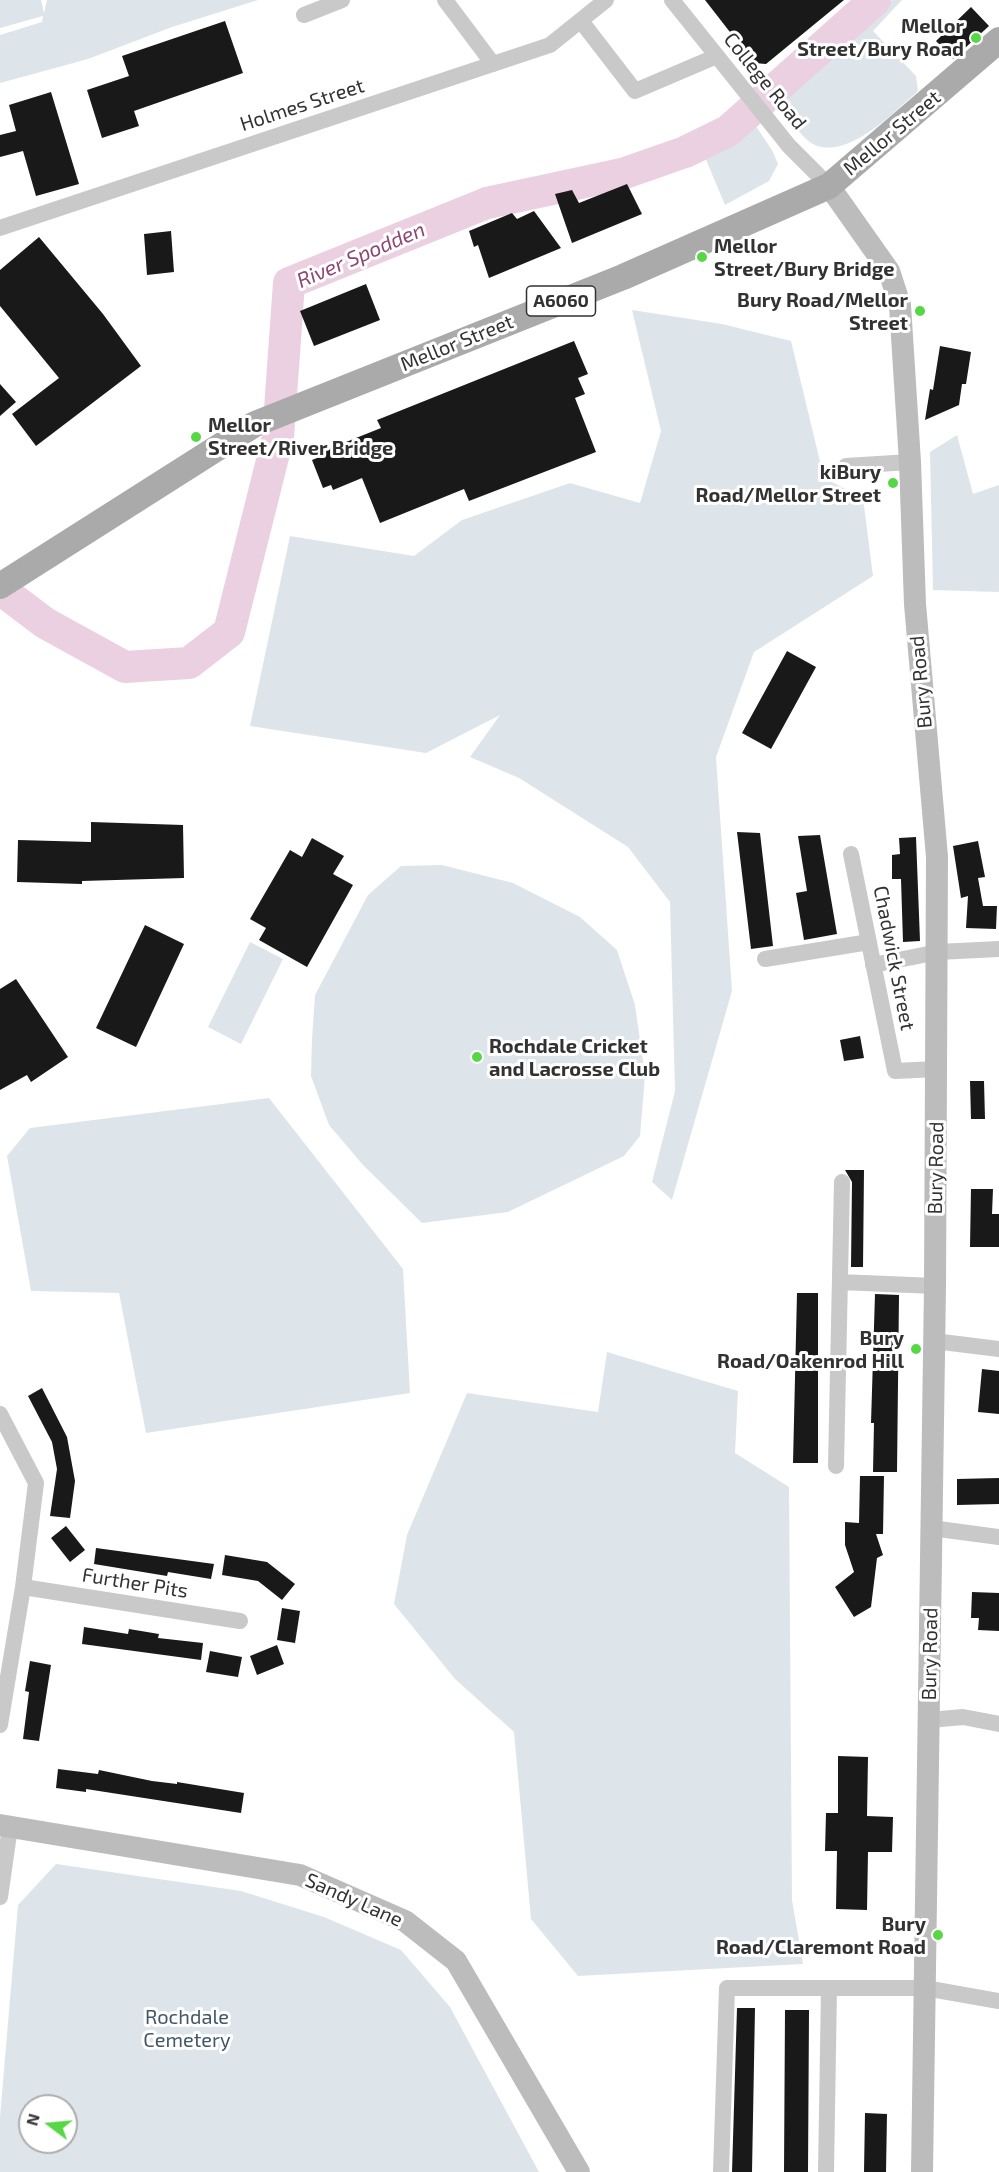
<!DOCTYPE html>
<style>
body{margin:0}
#map{position:relative;width:999px;height:2172px;overflow:hidden;background:#fff;font-family:"Exo 2",sans-serif}
canvas{display:block}
.north{position:absolute;left:18px;top:2094px;width:60px;height:60px;box-sizing:border-box;background:#fff;border:2px solid #adadad;border-radius:50%;rotate:286deg;font-size:16px;font-weight:700;line-height:24px;text-align:center;color:#323232}
.north::after{content:'';display:block;margin:auto;width:21px;height:27px;background:#57d745;clip-path:polygon(50% 0,100% 100%,50% 72%,0 100%)}
</style>
<div id="map">
<canvas width="999" height="2172"></canvas>
<div class="north">N</div>
</div>
<script>
const g = document.querySelector('canvas').getContext('2d');
g.lineJoin = 'round';
function paint(path, color) { g.fillStyle = color; g.fill(path, 'evenodd'); }
function trace(path, color, width, dash) { g.strokeStyle = color; g.lineWidth = width; g.lineCap = dash ? 'butt' : 'round'; g.setLineDash(dash || []); g.stroke(path); }
function label(font, color, halo, rows, align = 'center') {
  g.font = font + ' "Exo 2",sans-serif'; g.lineWidth = 6; g.setLineDash([]); g.textBaseline = 'middle'; g.strokeStyle = halo; g.fillStyle = color; for (const [text, x, y, turn = 0] of rows) {
    g.save(); g.translate(x, y); g.rotate((+turn || 0) * Math.PI / 180); g.textAlign = isNaN(turn) ? turn : align; if (halo) g.strokeText(text, 0, 0); g.fillText(text, 0, 0); g.restore();
  }
}
paint(new Path2D(`
 M0 0H41L44 13 47 0H258L172 27 88 59 0 83V35L42 22 43 16 0 28Z
 M892 0H902L873 31 916 76 918 91C894 112 849 159 815 145 801 139 788 115 778 103Z
 M751 119 772 150 778 164 769 181 725 205 704 155Z
 M632 310 722 324 791 341 824 478 863 498 873 576 754 652 716 757 732 991 672 1200 652 1182 675 1091 670 902 628 847 519 778 470 757 500 715 426 753 250 726 290 536 414 556 462 520 570 483 640 503 661 431Z
 M957 435 973 494 999 485V592L933 590 930 452Z
 M442 865 513 883 580 917 617 950 635 1005 645 1075 640 1136 624 1156 508 1212 422 1223 363 1165 329 1125 311 1076 312 1039 315 995 368 895 401 866Z
 M250 942 283 959 241 1044 208 1027Z
 M269 1098 403 1269 410 1393 146 1433 119 1293 31 1291 7 1156 30 1128Z
 M607 1352 738 1391 735 1453 789 1487 792 1900 803 1964 578 1976 531 1919 514 1732 455 1679 394 1604 407 1535 467 1393 598 1412Z
 M56 1864 241 1891 324 1917 401 1950 450 2007 539 2172H0V2117L18 1905ZM30 2106H66V2142H30Z`), '#dee5ea');
trace(new Path2D(`
 M0 589 45 623 125 667 189 663 229 632 278 437 289 283 487 203 622 174 685 152 728 131 875 0`), '#ebd0e2', 32);
paint(new Path2D(`
 M705 0H844L766 64 754 63Z
 M971 7 989 26 953 59 936 41Z
 M225 21 243 73 134 111 139 126 102 138 87 90 129 76 122 56Z
 M51 92 79 184 36 196 23 151 0 157V135L16 131 9 105Z
 M627 184 642 214 572 243 555 194 572 190 579 203Z
 M534 211 561 248 489 278 478 245 474 247 469 231 512 213 517 219Z
 M171 231 174 272 147 275 144 234Z
 M39 237 103 314 141 366 36 446 12 414 59 378 0 306V270Z
 M366 284 380 320 314 346 300 311Z
 M574 341 588 374 578 378 585 394 575 398 596 452 469 501 464 489 380 523 362 478 333 490 331 485 323 488 312 460 322 456 321 452 381 428 377 420Z
 M940 346 971 352 966 384H962L959 405 925 420 930 389 933 390Z
 M0 384 16 402 0 416Z
 M787 651 816 667 771 749 742 733Z
 M91 822 183 825 184 878 82 881V884L17 882 18 840 91 842Z
 M737 832 760 833 773 946 751 949Z
 M820 835 837 934 804 940 796 893 807 891 798 836Z
 M916 837 920 941 903 942 901 879H892V855L900 854 899 838Z
 M312 838 344 856 333 874 353 885 307 967 259 940 266 928 250 919 290 850 302 857Z
 M978 841 985 877 978 878 983 906H997L996 929 966 928 968 896 961 898 953 846Z
 M145 925 184 944 136 1047 96 1028Z
 M16 979 68 1057 31 1082 27 1075 0 1090V989Z
 M860 1036 864 1058 844 1061 840 1040Z
 M970 1081H984L985 1119H971Z
 M845 1170H864L863 1267H851L852 1182Z
 M971 1189H993L992 1214H999V1247H970Z
 M797 1293H818V1463H793Z
 M875 1294 899 1295 897 1472H873L874 1423H871Z
 M982 1369 999 1371V1414L978 1412Z
 M42 1388 67 1437 75 1481 70 1518 50 1516 57 1469 52 1442 28 1396Z
 M860 1476H884L883 1534H876L883 1555 877 1558 871 1607 854 1617 835 1587 854 1572 845 1545V1522L859 1523Z
 M999 1478V1504L957 1505V1479Z
 M66 1526 85 1550 70 1562 51 1538Z
 M96 1548 214 1564 211 1579 168 1572 167 1576 94 1564Z
 M225 1555 267 1562 295 1584 282 1600 258 1581 222 1575Z
 M972 1592 999 1593V1631L978 1630 979 1618H971Z
 M282 1608 300 1611 295 1643 277 1640Z
 M84 1627 128 1634 129 1629 159 1634 158 1638 203 1643 201 1660 82 1644Z
 M277 1645 284 1664 257 1675 250 1656Z
 M210 1651 242 1657 238 1677 206 1672Z
 M30 1661 51 1665 39 1741 23 1739 29 1692 25 1691Z
 M838 1756 868 1757 867 1816 893 1817 892 1852H868L867 1910 836 1909 837 1851H825L826 1813H838Z
 M58 1769 98 1774 99 1770 152 1781 177 1784V1782L244 1793 241 1813 86 1789V1792L56 1788Z
 M737 2008H755L752 2172H732Z
 M785 2010H809L808 2172H784Z
 M865 2113 887 2114 886 2172H864Z`), '#191919');
trace(new Path2D(`
 M445 0 493 64
 M672 0 789 146 829 186
 M304 15 342 0
 M581 21 635 91 717 56
 M0 228 550 45 606 0
 M846 466 910 462
 M851 854 895 1071 937 1069
 M765 959 869 942
 M873 965 938 952 999 949
 M840 1282 935 1286
 M934 1341 999 1349
 M0 1414 36 1483 23 1587 0 1725
 M836 1466 842 1182
 M931 1528 999 1537
 M23 1587 240 1621
 M929 1720 963 1717 999 1724
 M0 1897 10 1827
 M721 2172 727 1988H925L999 2001
 M826 2172 829 1988`), '#c9c9c9', 16);
trace(new Path2D(`
 M829 186 889 271 900 305 910 462 915 604 937 857 935 1286 922 2172
 M0 1825 300 1875 405 1921 456 1961 579 2172`), '#bcbcbc', 22);
trace(new Path2D(`
 M0 586 255 424 623 277 829 186 999 40`), '#aaa', 26);
for (const [x, y, r, color] of [
 [976,38,6,"#57d745"],
 [702,257,6,"#57d745"],
 [920,311,6,"#57d745"],
 [196,437,6,"#57d745"],
 [893,483,6,"#57d745"],
 [477,1057,6,"#57d745"],
 [916,1349,6,"#57d745"],
 [938,1935,6,"#57d745"]
]) { const dot = new Path2D(); dot.arc(x, y, r, 0, 2 * Math.PI); g.fillStyle = color; g.fill(dot); trace(dot, '#fff', 2); }
for (const [x, y, w] of [
 [561,301,69]
]) { const box = new Path2D(); box.roundRect(x - w / 2, y - 15, w, 30, 4.5); g.fillStyle = '#fff'; g.fill(box); trace(box, '#323232', 1.5); }
label('bold 18px', '#323232', null, [
 ["A6060",561,301]
]);
label('bold 20px', '#323232', '#fff', [
 ["Mellor",964,26],
 ["Street/Bury Road",964,49],
 ["Mellor",714,246,"left"],
 ["Street/Bury Bridge",714,269,"left"],
 ["Bury Road/Mellor",908,300],
 ["Street",908,323],
 ["Mellor",208,425,"left"],
 ["Street/River Bridge",208,448,"left"],
 ["kiBury",881,472],
 ["Road/Mellor Street",881,495],
 ["Rochdale Cricket",489,1046,"left"],
 ["and Lacrosse Club",489,1069,"left"],
 ["Bury",904,1338],
 ["Road/Oakenrod Hill",904,1361],
 ["Bury",926,1924],
 ["Road/Claremont Road",926,1947]
], 'right');
label('20px', '#323232', '#fff', [
 ["College Road",765,81,51],
 ["Holmes Street",302,105,-18],
 ["Mellor Street",892,133,-40],
 ["Mellor Street",457,343,-22],
 ["Bury Road",921,682,-95],
 ["Chadwick Street",894,958,79],
 ["Bury Road",936,1168,-89],
 ["Further Pits",135,1583,9],
 ["Bury Road",930,1654,-89],
 ["Sandy Lane",354,1900,24]
]);
label('20px', '#42576a', '#fff', [
 ["Rochdale",187,2017],
 ["Cemetery",187,2040]
]);
label('italic 21px', '#8e4576', '#fff', [
 ["River Spodden",361,255,-23]
]);
</script>
